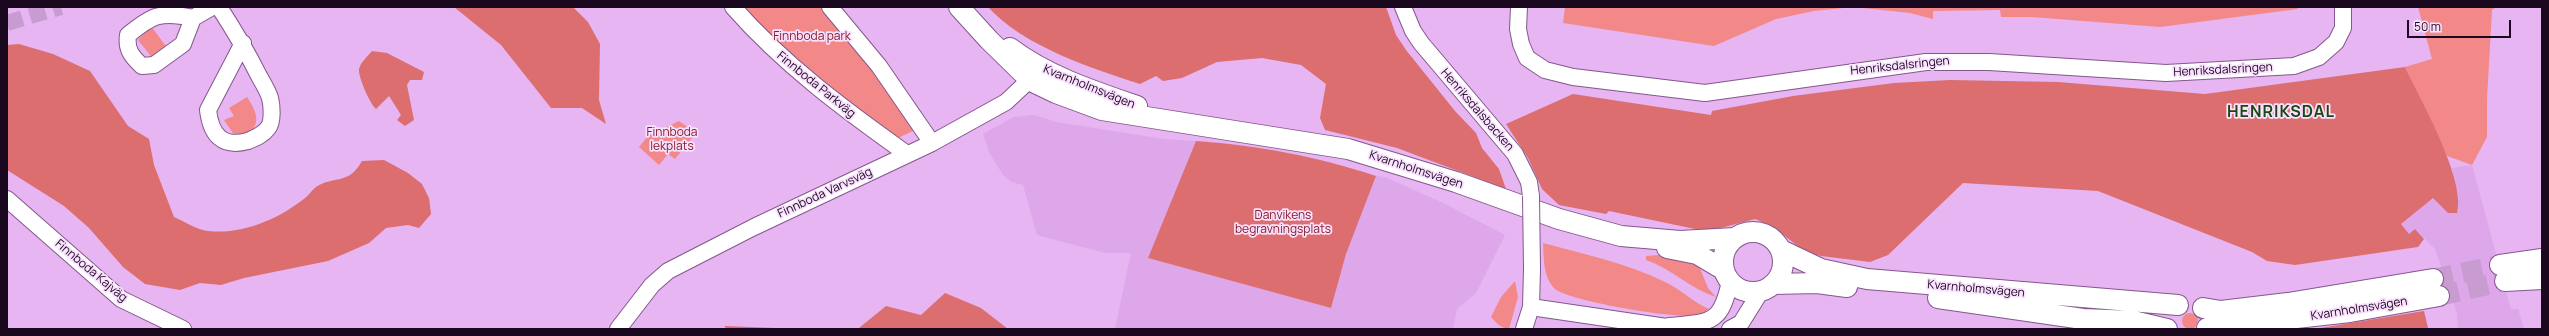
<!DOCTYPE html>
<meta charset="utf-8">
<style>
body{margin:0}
#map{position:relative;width:2549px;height:336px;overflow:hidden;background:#e7b5f1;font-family:Manrope,sans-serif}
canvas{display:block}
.frame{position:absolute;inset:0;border:8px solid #1a081e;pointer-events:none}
.scale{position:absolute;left:2407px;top:20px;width:104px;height:18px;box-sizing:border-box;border:2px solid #1a081e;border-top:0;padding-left:5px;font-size:12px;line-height:14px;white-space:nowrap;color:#1a081e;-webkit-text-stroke:3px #fae0ff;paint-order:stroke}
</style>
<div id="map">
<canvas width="2549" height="336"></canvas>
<div class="frame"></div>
<div class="scale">50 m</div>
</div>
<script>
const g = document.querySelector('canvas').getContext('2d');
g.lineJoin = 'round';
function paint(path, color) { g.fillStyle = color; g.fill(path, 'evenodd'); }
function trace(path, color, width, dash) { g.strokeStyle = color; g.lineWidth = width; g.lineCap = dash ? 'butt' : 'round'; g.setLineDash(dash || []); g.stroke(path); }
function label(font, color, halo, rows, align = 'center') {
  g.font = font + ' Manrope,sans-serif'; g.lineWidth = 3.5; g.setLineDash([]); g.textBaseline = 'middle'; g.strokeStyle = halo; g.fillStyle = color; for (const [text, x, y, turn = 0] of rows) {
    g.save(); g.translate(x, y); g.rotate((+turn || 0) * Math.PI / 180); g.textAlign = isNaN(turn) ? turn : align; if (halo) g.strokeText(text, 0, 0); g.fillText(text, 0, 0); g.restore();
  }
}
paint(new Path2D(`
 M1034 115 1056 122 1164 139 1196 141 1148 258 1331 308 1346 254 1376 176 1385 177 1441 202 1505 235 1476 293 1457 309 1453 329H1115L1131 253H1105L1037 235 1023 185 1012 182 1003 175 989 152 983 134 1014 117Z
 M2472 165 2511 309H2518L2524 329H2458L2457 313 2435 249 2415 229 2409 234 2401 224 2433 197 2441 207 2459 198 2452 168Z`), '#dda7e9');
paint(new Path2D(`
 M741 7H824L854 40 915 130 896 139 820 83Z
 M1565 7H2297L2298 9 2160 27 2032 17H2001L2000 10 1933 11V19L1910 13 1853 7 1814 11 1776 19 1714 46 1563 23Z
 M2418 7H2496L2492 10 2487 99V137L2472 165 2447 156 2405 67 2432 59Z
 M151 26 168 49 153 59 138 40Z
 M247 97C256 111 261 120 250 134L235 136 224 120 234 116 229 108Z
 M679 121 696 133 675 159 668 154 659 165 639 147 648 136Z
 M1543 243C1583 254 1627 263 1665 282 1681 289 1692 302 1709 309 1706 311 1702 314 1698 315 1680 320 1569 301 1555 289 1543 277 1544 259 1543 243Z
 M1660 255 1678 256 1697 261 1708 288 1716 297C1689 288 1672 269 1646 260V256Z
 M1515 281 1518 297 1509 329C1501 328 1496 323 1491 317L1501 297Z
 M2182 321a8 8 0 1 1 16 0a8 8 0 1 1-16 0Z`), '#f38888');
paint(new Path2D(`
 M454 7H573L588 22 600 44 599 100 606 124 582 108H551L501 45Z
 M988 7H1386L1396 35 1406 50 1455 111 1476 133 1482 148 1499 169 1506 189 1397 148 1325 130 1320 118 1326 84 1301 65 1262 58 1217 62 1182 78 1163 81 1156 76 1140 84C1091 68 1023 46 988 7Z
 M19 44 53 54 90 71 128 126 149 139 154 165 174 217C184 221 197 230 208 231 242 235 279 219 305 198 309 195 312 190 316 187 334 175 348 186 362 161L384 160 408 173 422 184 429 198 431 214 419 228 408 225 386 228 369 243 328 261 244 278 221 285 200 283 180 290 145 284 123 267 89 228 64 206 7 170V45Z
 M372 51 387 53 424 72 422 80H410L407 85 414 120 405 126 397 120 401 115 389 96 376 109C370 104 358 77 359 69 361 62 367 57 372 51Z
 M2405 67C2420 99 2467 181 2457 213H2448L2433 198 2401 224 2409 234 2415 229 2424 239 2418 247 2295 265 2267 261 2252 252 2098 191 1963 183 1888 255 1870 262 1821 256 1804 251 1772 226 1755 219 1717 229H1695L1609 211 1606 214 1559 205 1542 189 1528 158 1506 124 1573 94 1711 115 1712 111 1793 96 1894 83 1950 80 2058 82 2205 94Z
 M1196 141C1261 146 1315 156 1376 176L1346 254 1331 308 1148 258Z
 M945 293 981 308 1008 329H846L859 328 886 306 921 315Z
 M2424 311 2428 328 2314 329Z
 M724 326 801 329H727Z`), '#dc6e6f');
trace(new Path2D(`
 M7 23 61 7`), '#c89bd1', 16, [16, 8]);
trace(new Path2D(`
 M2433 279 2500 265
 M2439 296 2505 281`), '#c89bd1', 20, [20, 10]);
const minor = new Path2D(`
 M219 7C234 30 247 52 259 76 263 83 268 91 270 98 272 106 273 122 268 128 263 135 255 138 248 141 222 148 211 135 208 110L243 43
 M733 7C784 65 845 110 907 154
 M830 7 879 66 932 143
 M1403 7 1413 31 1421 43 1515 154 1529 182 1531 196
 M1519 7 1518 29 1521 44 1527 58 1545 70 1573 77 1705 93 1926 62H1989L2166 73 2294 66 2319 57 2336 42 2343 28V7
 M193 18C161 11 152 15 128 35 126 49 131 56 142 66L154 65 183 44 193 18 212 7
 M7 199 121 299 183 329
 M1531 307 1680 329
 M1669 326C1710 322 1721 325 1730 281
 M618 329 652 285 668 271 754 227 932 143 1006 102 1038 72
 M1524 329 1531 307 1532 269
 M1730 329 1741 323 1761 291`);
const tertiary = new Path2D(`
 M959 7 989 40 1031 81 1056 93 1102 110 1348 149 1456 182 1559 219 1621 236 1680 241 1735 238
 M1010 48C1047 76 1093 91 1137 106
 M1723 262a30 30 0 1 1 60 0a30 30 0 1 1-60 0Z
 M1667 248 1697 254 1724 270
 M1781 250 1821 269 1867 279 2178 305
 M2500 265 2542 259
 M2505 281 2542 279
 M1773 284 1817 283 1847 287
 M1938 298 2083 319 2133 321 2167 329
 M2203 308 2221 311 2288 303 2433 279
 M2207 328 2350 312 2439 296`);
trace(minor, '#84578d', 18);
trace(tertiary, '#84578d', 22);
trace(minor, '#fff', 16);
trace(tertiary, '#fff', 20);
const minorBridge = new Path2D(`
 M1531 196 1532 269`);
trace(minorBridge, '#84578d', 18, []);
trace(minorBridge, '#fff', 16);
label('12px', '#831e28', '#fae0ff', [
 ["Finnboda park",812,37],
 ["Finnboda",672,133],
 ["lekplats",672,147],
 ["Danvikens",1283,216],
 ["begravningsplats",1283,230]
]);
label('12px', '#1a081e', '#fae0ff', [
 ["Henriksdalsringen",1900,66,-6],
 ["Henriksdalsringen",2223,70,-3],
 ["Finnboda Parkväg",816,85,39],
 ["Kvarnholmsvägen",1089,87,22],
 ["Henriksdalsbacken",1477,110,49],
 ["Kvarnholmsvägen",1416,170,18],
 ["Finnboda Varvsväg",825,193,-25],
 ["Finnboda Kajväg",91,271,40],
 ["Kvarnholmsvägen",1976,289,5],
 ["Kvarnholmsvägen",2359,309,-9]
]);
g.letterSpacing = '1px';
label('bold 16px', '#19480f', '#fae0ff', [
 ["HENRIKSDAL",2281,113]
]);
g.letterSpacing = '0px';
</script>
